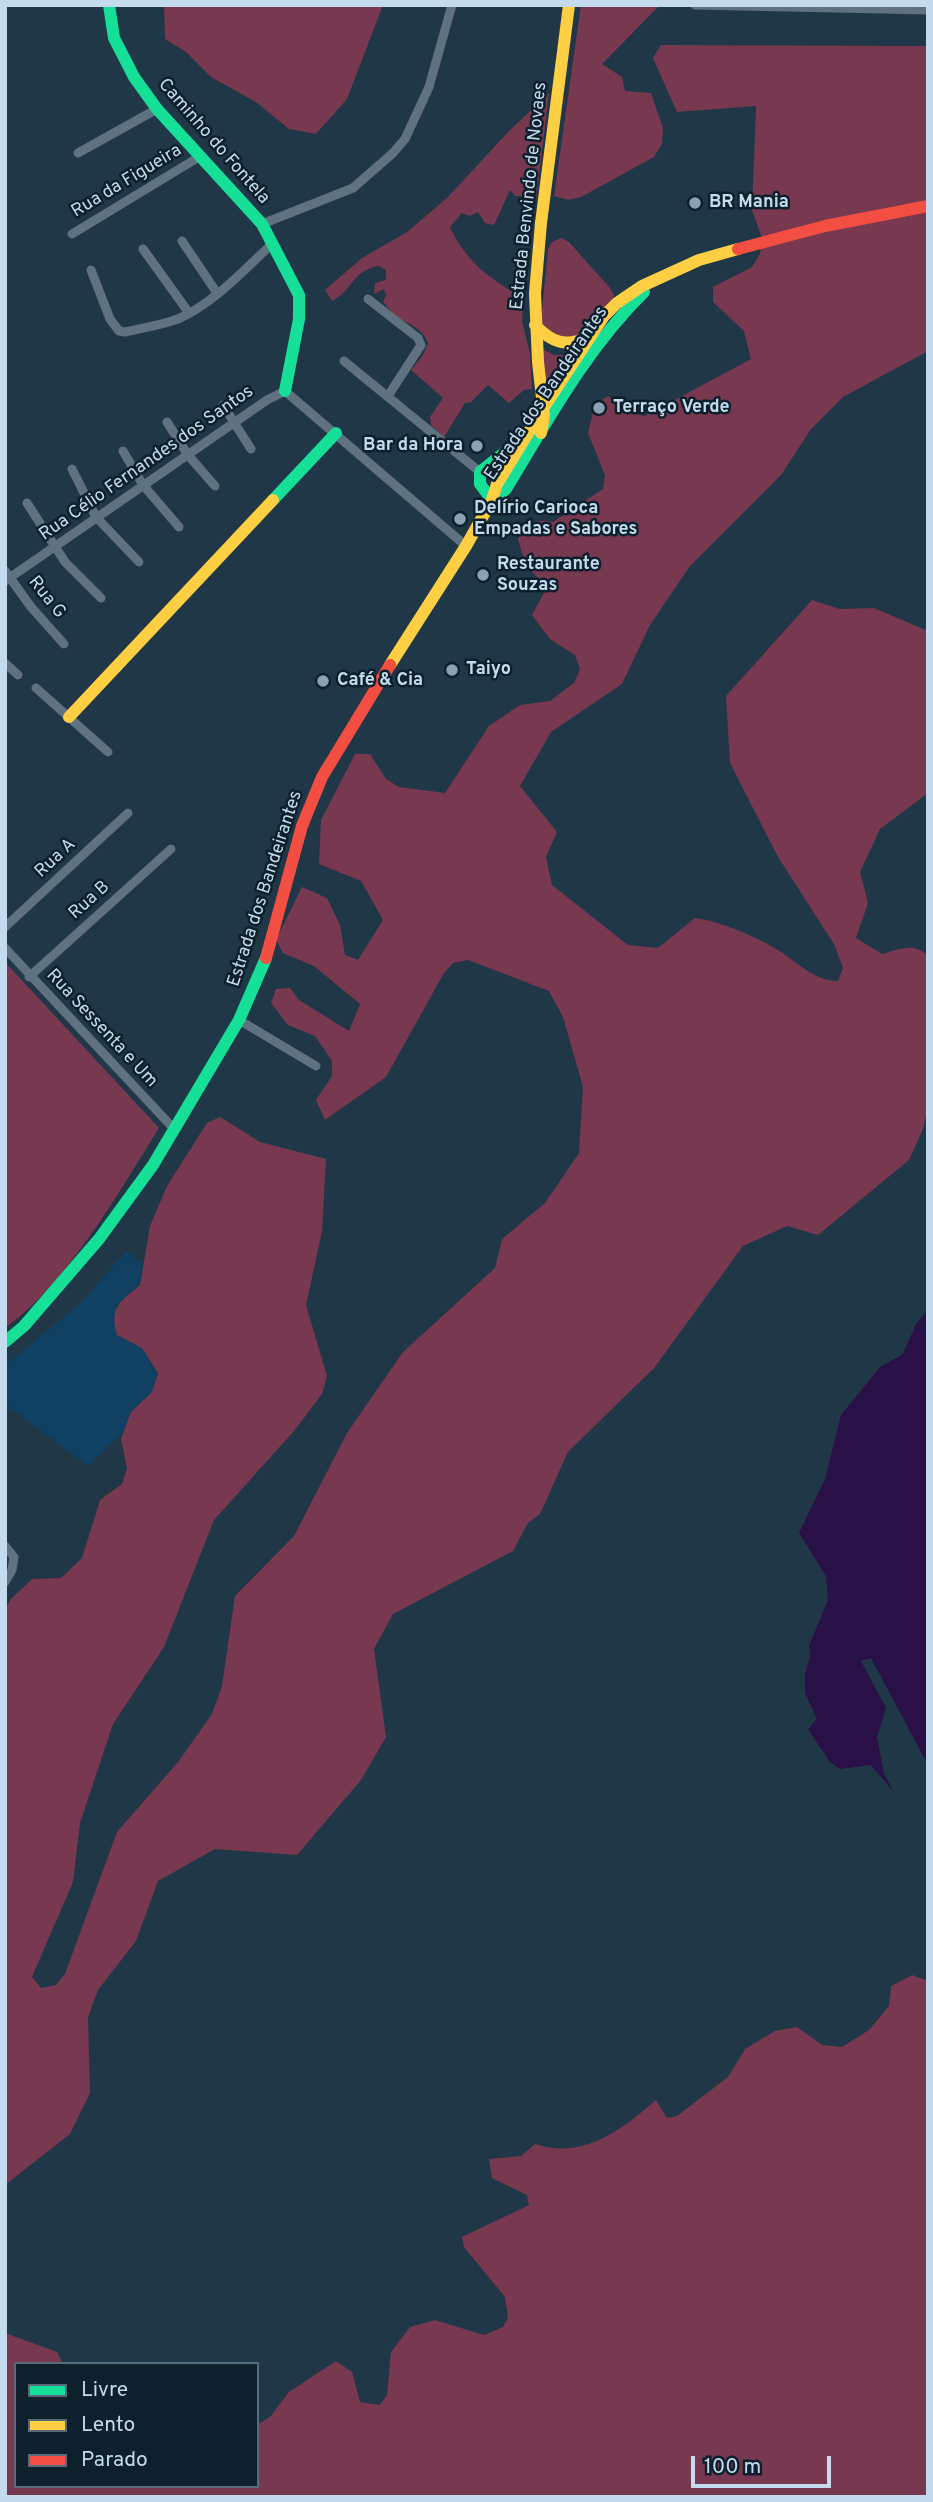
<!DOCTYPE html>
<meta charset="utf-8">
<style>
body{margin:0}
#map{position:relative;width:933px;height:2502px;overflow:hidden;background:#203747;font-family:Overpass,sans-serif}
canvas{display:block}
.frame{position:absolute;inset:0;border:7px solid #c4dbed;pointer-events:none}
.legend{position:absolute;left:14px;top:2362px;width:245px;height:126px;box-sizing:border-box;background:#0f202d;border:2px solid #576b7a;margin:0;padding:9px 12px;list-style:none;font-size:21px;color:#c4dbed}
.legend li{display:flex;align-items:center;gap:14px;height:35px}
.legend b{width:35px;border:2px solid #576b7a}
.scale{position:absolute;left:691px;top:2456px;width:140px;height:32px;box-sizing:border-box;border:4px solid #c4dbed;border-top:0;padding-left:9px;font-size:21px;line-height:24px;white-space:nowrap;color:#c4dbed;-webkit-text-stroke:5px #0f202d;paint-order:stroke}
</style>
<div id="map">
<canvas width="933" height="2502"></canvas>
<div class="frame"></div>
<ul class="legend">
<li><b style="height:9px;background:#16e098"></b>Livre</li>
<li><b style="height:9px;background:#ffcf43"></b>Lento</li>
<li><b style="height:9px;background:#f24e42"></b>Parado</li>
</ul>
<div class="scale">100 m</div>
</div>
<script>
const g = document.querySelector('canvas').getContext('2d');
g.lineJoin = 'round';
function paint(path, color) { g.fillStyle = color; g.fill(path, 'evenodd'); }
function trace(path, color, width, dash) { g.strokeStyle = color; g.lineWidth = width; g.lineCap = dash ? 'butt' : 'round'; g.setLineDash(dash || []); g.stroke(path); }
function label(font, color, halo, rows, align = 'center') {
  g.font = font + ' Overpass,sans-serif'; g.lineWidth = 5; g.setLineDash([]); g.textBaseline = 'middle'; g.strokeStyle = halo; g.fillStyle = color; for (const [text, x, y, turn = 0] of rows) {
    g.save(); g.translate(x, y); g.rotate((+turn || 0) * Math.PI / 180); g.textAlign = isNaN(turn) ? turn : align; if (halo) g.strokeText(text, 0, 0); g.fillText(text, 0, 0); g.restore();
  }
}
paint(new Path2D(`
 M126 1251 143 1264 140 1285 117 1305V1335L142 1348 158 1373 152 1392 131 1412 124 1431 88 1466 5 1404V1365L81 1303Z`), '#114162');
paint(new Path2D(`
 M164 5H383L347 99 316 134 289 129 256 102 211 77 186 52 165 39Z
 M581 5H660L602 64 622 77 625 91 651 93 663 128 662 144 654 157 581 197 568 200 554 196Z
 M661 45 928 46V351L843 397 811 429 781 475 690 566 650 625 622 684 551 732 520 786 557 832 546 857 552 885 628 945 658 948 695 918C719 921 755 936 776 949 797 961 813 981 838 981L843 968 834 944 778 857 730 763 726 696 812 600 840 609 874 608 928 631V793L880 829 860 872 868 903 856 938 882 954C898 950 916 941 928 957V1107L923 1129 909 1160 818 1235 787 1226 743 1246 654 1368 568 1452 540 1514 528 1523 513 1551 393 1614 374 1649 386 1737 361 1780 297 1855 215 1849 158 1881 136 1941 98 1990 88 2017 90 2093 70 2134 5 2185V1610L11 1599 32 1579 61 1578 82 1558 100 1500 122 1484 127 1468 121 1439 131 1412 152 1392 158 1373 142 1348 117 1335C109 1307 120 1302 140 1285L150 1226 167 1186 207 1123 220 1117 260 1142 326 1159 322 1231 306 1305 327 1376 322 1394 294 1431 214 1520 164 1647 113 1724 80 1823 73 1882 32 1977 41 1988 56 1985 65 1974 117 1832 178 1762 212 1714 222 1686 235 1596 294 1536 347 1433 403 1352 495 1268 502 1239 545 1203 579 1153 583 1087 563 1017 549 991 468 960 453 963 444 973 386 1077 325 1120 316 1100 332 1076V1061L315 1036 288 1025 271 1003 276 989 290 988 299 1000 349 1031 360 1004 314 966 283 953 276 940 302 887 327 898 340 925 345 955 358 960 383 920 361 881 319 864 321 820 355 754H370L386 779 399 787 445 793 489 726 520 705 550 701 574 683 580 669 575 655 550 639 532 615 547 587 526 566 518 539C527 524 534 518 553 522L603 489 605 475 588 433 595 404 608 396 630 413 645 416 751 359 744 331 713 302V287L752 267 760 254 762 238 752 210 756 106 677 112 653 58Z
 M549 93 536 201 524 196H515L510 190 494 225 485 223 478 212 470 216 462 213 450 227C465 261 492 281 524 298L522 321 530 354 532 389 524 390 509 403 488 385 471 402 465 403 444 437 431 425 430 417 443 398 411 370 423 355 428 343C422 328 412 326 399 318 393 315 388 307 383 302L386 295 384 289 374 294 375 283 386 280V270L378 266C352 271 353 290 332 301L325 290 362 258 407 232 447 198 509 131Z
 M561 238 569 242 610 288 614 295 612 302 574 339 563 341 548 334 541 321 548 249 552 242Z
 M541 348 554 355H574L546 398Z
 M5 962 159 1128C118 1193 68 1283 5 1328Z
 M912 1975 928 1981V2497H5V2333L57 2352 63 2364H16V2486H257V2425L270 2417 289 2392 336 2361 352 2372 360 2402 380 2405 387 2395 391 2352 410 2327 435 2320 484 2335 503 2327 508 2318 505 2297 464 2247 462 2237 529 2205 527 2195 492 2178 489 2159 521 2156 535 2144C584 2160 621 2130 656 2100L667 2118 677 2116 728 2077 745 2049 775 2031 797 2027 822 2045 842 2047 869 2030 889 2006 891 1986Z`), '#78384f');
paint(new Path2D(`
 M928 1310V1765L871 1658 861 1661 886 1708 877 1737 884 1774 894 1792 871 1765 840 1769 830 1762 808 1729 817 1719 805 1693V1673L810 1658 809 1646 828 1600 826 1576 799 1533 825 1479 841 1415 880 1367 903 1354 916 1324Z`), '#291046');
trace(new Path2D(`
 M695 5 928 10
 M78 153 157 109
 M262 224 353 188 393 153 405 139 429 87 452 5
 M72 234 199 157
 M182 241 217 293
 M143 249 189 313
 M91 270 110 319 119 331 125 332C142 328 162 325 178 319 212 305 246 268 273 243
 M368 299 418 338 421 345 388 396
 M344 361 480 472
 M223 405 251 449
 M167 422 188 455 215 486
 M123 451 143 485 179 527
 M72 469 96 517 139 562
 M27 503 65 562 101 598
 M5 571 31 607 64 644
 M5 581 267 400 285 391 466 546
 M5 663 18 675
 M36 688 108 752
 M5 927 128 813
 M5 948 175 1130
 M29 977 171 849
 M239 1020 316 1066
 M5 1546 14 1557 12 1570 5 1582`), '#607280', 9);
trace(new Path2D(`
 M109 5 114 38 134 77 157 109 262 224 299 295V319L285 391
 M273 500 336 433
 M492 500 506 489C548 420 586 349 644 292
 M492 500 480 484V472L519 441
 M5 1342 24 1326 99 1239 153 1165 239 1020 266 958`), '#16e098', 12);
trace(new Path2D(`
 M535 325C551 342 566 348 587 337
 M541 433 544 415 538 362 535 293 541 223 569 5
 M390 665 466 546 492 500 497 484 544 407 604 316 617 303 642 286 699 260 738 249
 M69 717 273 500`), '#ffcf43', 12);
trace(new Path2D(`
 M738 249 825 226 928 206
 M266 958 302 826 322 777 390 665`), '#f24e42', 12);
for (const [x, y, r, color] of [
 [695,203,7,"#8ba2b3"],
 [599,408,7,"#8ba2b3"],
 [477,446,7,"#8ba2b3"],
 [460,519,7,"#8ba2b3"],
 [483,575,7,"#8ba2b3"],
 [452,670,7,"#8ba2b3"],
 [323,681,7,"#8ba2b3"]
]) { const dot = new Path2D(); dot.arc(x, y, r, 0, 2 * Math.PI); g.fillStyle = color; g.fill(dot); trace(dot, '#0f202d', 2.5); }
label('18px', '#c4dbed', '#0f202d', [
 ["Caminho do Fontela",213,142,49],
 ["Rua da Figueira",127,182,-31],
 ["Estrada Benvindo de Novaes",530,196,-84],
 ["Estrada dos Bandeirantes",547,394,-56],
 ["Rua Célio Fernandes dos Santos",147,464,-35],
 ["Rua G",46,598,51],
 ["Rua A",56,859,-43],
 ["Estrada dos Bandeirantes",266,889,-72],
 ["Rua B",90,901,-42],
 ["Rua Sessenta e Um",101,1029,47]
]);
label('bold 18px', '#c4dbed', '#0f202d', [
 ["BR Mania",709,203],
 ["Terraço Verde",613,408],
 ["Bar da Hora",463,446,"right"],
 ["Delírio Carioca",474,509],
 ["Empadas e Sabores",474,530],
 ["Restaurante",497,565],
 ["Souzas",497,586],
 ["Taiyo",466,670],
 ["Café & Cia",337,681]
], 'left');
</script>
